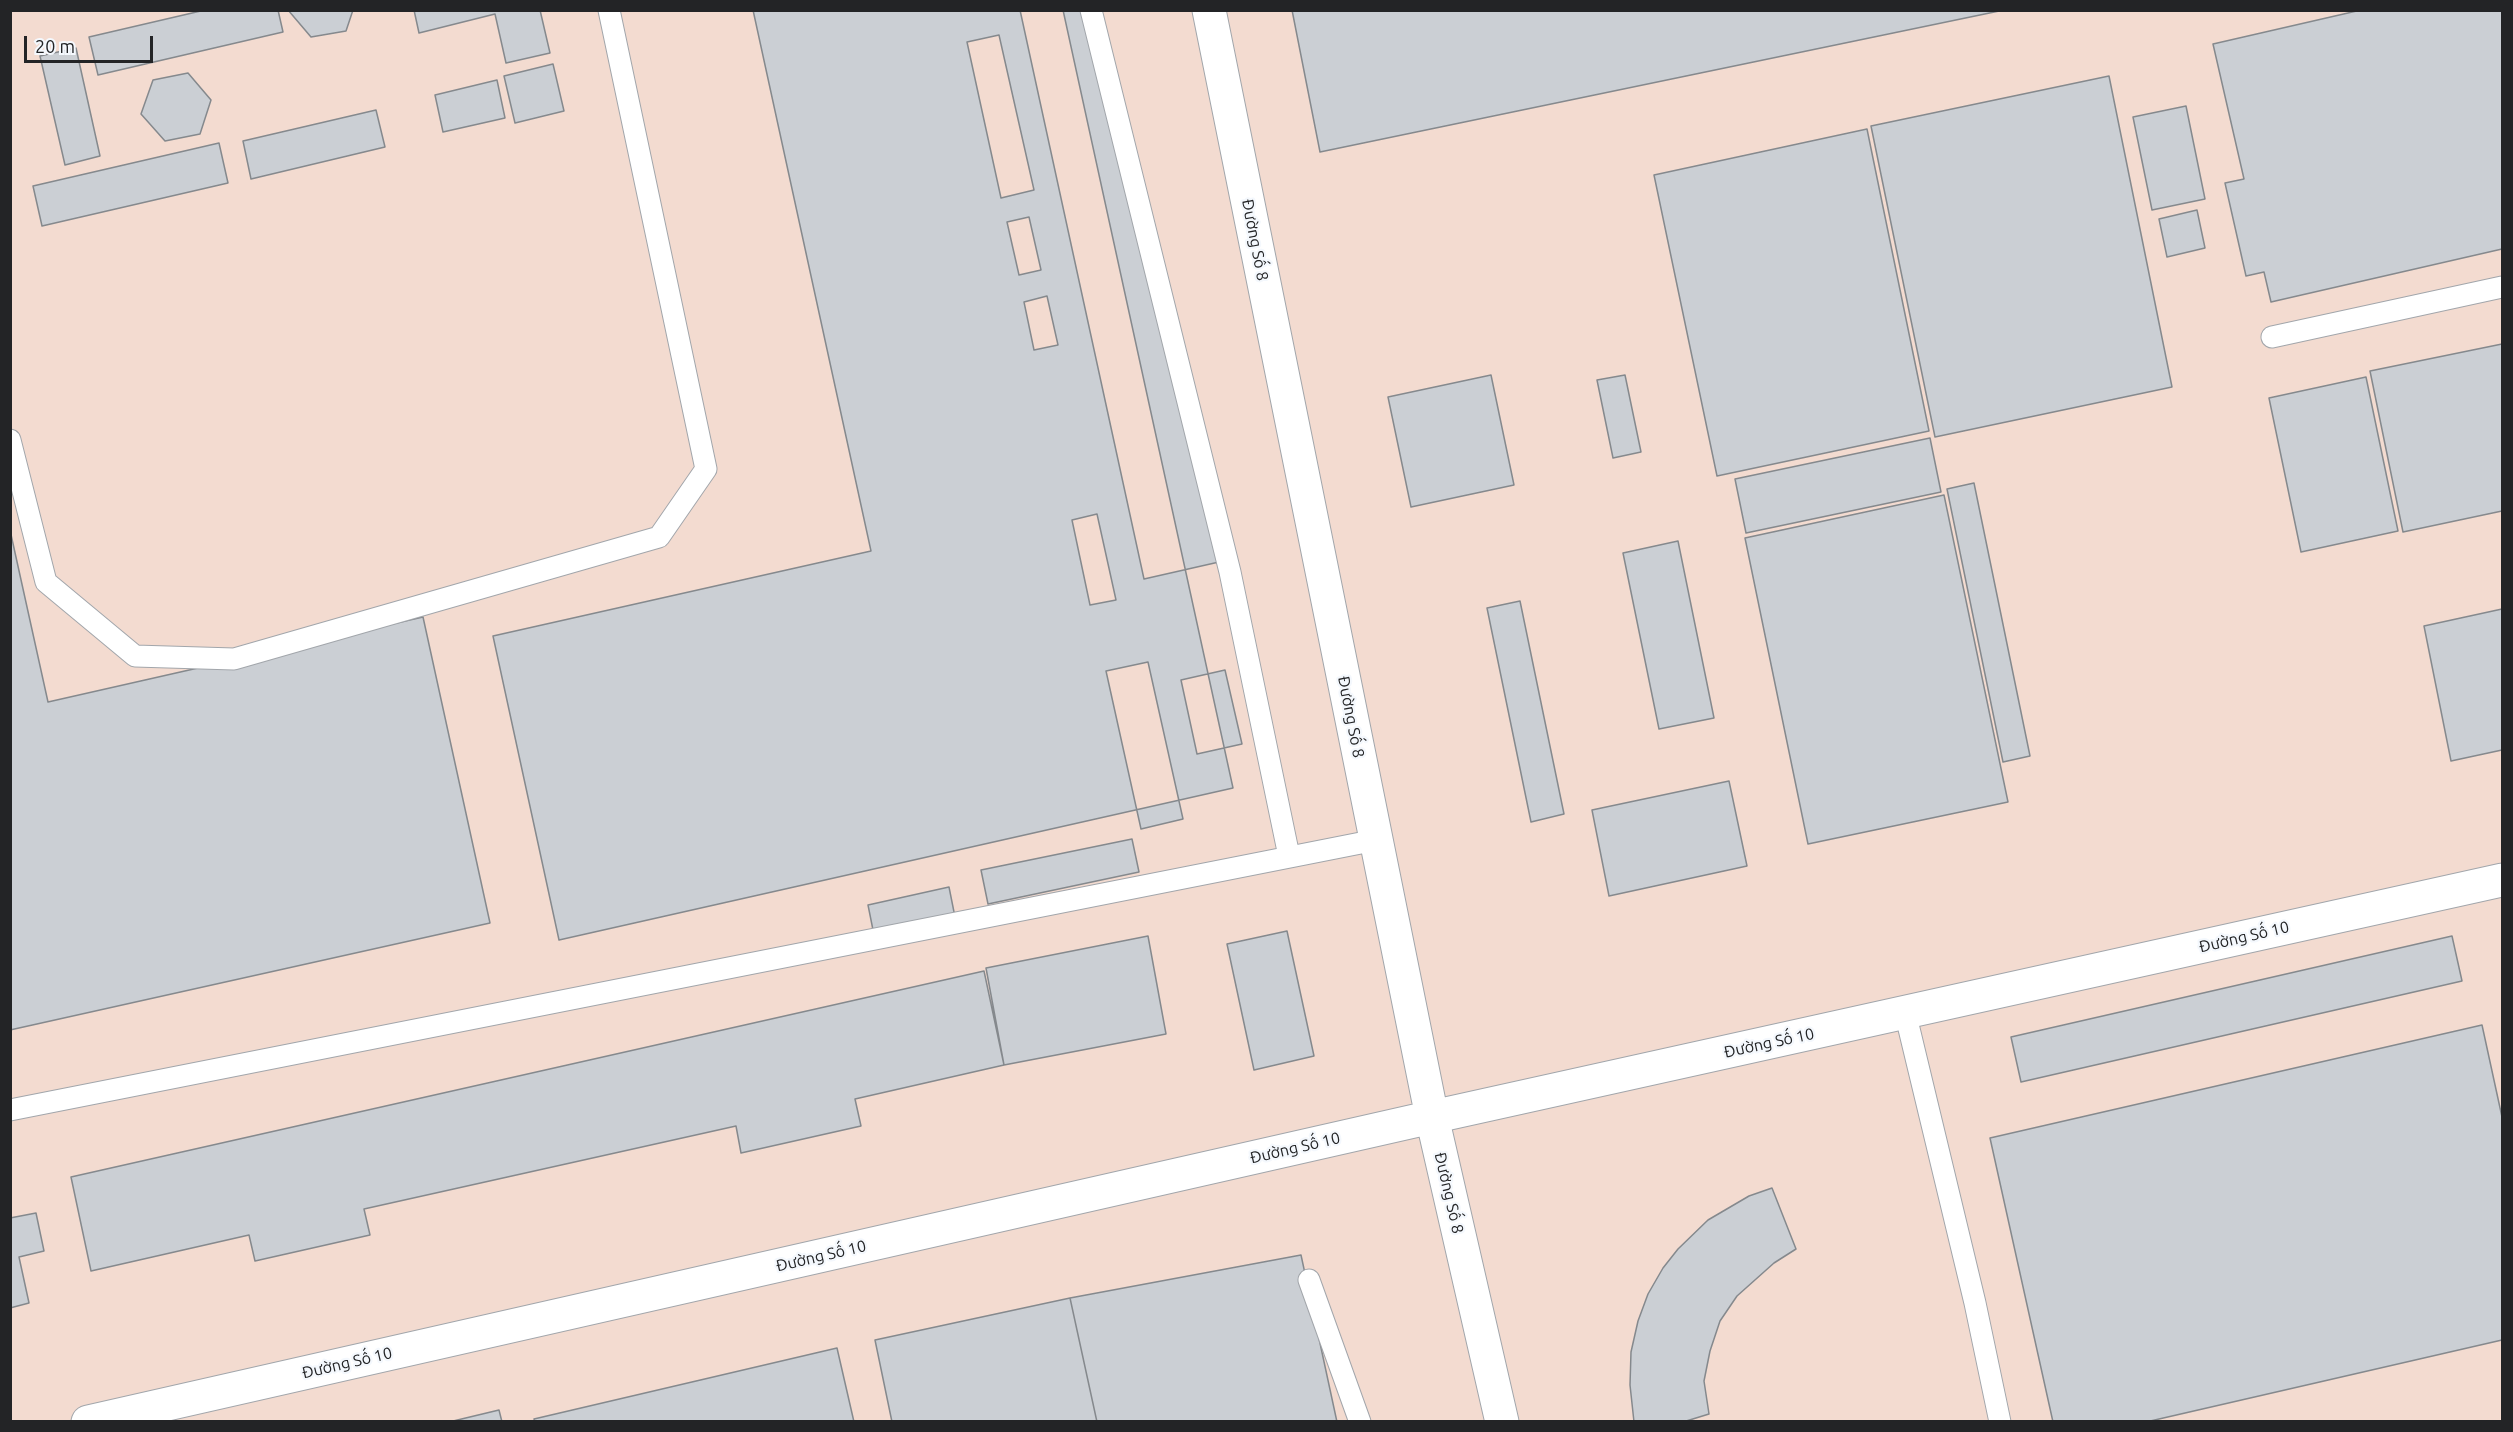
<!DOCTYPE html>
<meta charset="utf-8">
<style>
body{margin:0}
#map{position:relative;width:2513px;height:1432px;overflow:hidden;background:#e6ebef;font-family:Ubuntu,sans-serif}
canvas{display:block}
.frame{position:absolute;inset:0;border:12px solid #232426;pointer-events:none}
.scale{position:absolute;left:24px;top:36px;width:129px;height:27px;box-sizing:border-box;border:3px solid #232426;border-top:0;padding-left:8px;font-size:18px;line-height:21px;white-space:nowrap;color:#232426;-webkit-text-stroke:4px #f4f8fd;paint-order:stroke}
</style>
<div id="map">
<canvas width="2513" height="1432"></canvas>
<div class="frame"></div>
<div class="scale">20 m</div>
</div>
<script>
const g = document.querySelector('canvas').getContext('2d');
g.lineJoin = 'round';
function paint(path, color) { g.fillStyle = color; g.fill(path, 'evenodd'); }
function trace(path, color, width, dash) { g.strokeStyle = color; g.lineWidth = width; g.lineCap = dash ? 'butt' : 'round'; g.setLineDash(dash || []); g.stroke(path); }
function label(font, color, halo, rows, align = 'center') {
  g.font = font + ' Ubuntu,sans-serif'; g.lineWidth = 4.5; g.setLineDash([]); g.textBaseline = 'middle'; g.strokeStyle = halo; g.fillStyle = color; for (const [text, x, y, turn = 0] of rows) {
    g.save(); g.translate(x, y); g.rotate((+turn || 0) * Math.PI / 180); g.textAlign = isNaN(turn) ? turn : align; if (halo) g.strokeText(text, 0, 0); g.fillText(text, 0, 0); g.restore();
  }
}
paint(new Path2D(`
 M11 11H2502V1421H11Z`), '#f3dbd0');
const building = new Path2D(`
 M205 10H278L283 32 98 75 89 37Z
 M288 10H353L346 31 311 37Z
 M414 10H540L550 53 506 63 495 14 419 33Z
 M753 10H1063L1233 788 559 940 493 636 871 551Z
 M1020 10H1099L1219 562 1144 579Z
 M1292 10H2004L1320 152Z
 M2361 10H2502V249L2271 302 2264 272 2246 276 2225 183 2244 179 2213 44Z
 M999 35 1034 190 1001 198 967 42Z
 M76 48 100 156 65 165 40 56Z
 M553 64 564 111 515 123 504 76Z
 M188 73 211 100 200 134 165 141 141 114 153 80Z
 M2109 76 2172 387 1935 437 1871 126Z
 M497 80 505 118 443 132 435 95Z
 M2186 106 2205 199 2152 210 2133 117Z
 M376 110 385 147 251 179 243 141Z
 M1867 129 1929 431 1717 476 1654 175Z
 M219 143 228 183 42 226 33 186Z
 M2197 210 2205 248 2167 257 2159 219Z
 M1029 217 1041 270 1019 275 1007 222Z
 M1047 296 1058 345 1034 350 1024 302Z
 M2502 344V511L2403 532 2370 371Z
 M1491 375 1514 485 1411 507 1388 397Z
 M1625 375 1641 452 1613 458 1597 380Z
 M2366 377 2398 531 2301 552 2269 398Z
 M1930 438 1941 492 1746 533 1735 479Z
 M1974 483 2030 756 2003 762 1947 489Z
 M1944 495 2008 802 1808 844 1745 538Z
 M1097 514 1116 600 1090 605 1072 520Z
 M10 530 48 702 423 617 490 923 10 1030Z
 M1678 541 1714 718 1659 729 1623 553Z
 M1520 601 1564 814 1531 822 1487 608Z
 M2502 609V750L2451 761 2424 626Z
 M1148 662 1183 819 1141 829 1106 671Z
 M1225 670 1242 744 1197 754 1181 680Z
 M1729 781 1747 866 1609 896 1592 810Z
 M1132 839 1139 872 988 904 981 870Z
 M949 887 955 917 874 935 868 905Z
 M1287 931 1314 1056 1254 1070 1227 944Z
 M1148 936 1166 1034 1004 1065 986 968Z
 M2452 936 2462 981 2021 1082 2011 1037Z
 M984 971 1004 1065 855 1099 861 1126 741 1153 736 1126 364 1209 370 1235 255 1261 249 1235 91 1271 71 1177Z
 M2482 1025 2502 1117V1340L2146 1422H2053L1990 1138Z
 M1772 1188 1796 1249 1774 1263 1737 1296 1720 1321 1710 1351 1704 1381 1709 1414 1683 1422H1634L1630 1385 1631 1352 1638 1321 1648 1294 1663 1268 1678 1249 1708 1220 1749 1196Z
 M36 1213 44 1251 19 1257 29 1303 10 1308V1218Z
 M1301 1255 1337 1422H1097L1070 1298Z
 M1070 1298 1097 1422H892L875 1340Z
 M837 1348 854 1422H535L534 1419Z
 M499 1410 502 1422H449Z`);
paint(building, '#cbcfd4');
trace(building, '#85898d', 1.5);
const lane = new Path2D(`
 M1091 10 1230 572 1289 856
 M2272 337 2502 287
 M10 440 46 582 135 656 234 659 659 537 706 469 609 10
 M1905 1012 1975 1303 2000 1422
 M10 1110 1376 840
 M1309 1280 1360 1422`);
const street = new Path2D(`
 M1209 10 1432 1117 1502 1422
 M88 1422 1432 1117 2502 880`);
trace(lane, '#a2a6ab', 23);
trace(street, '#a2a6ab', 35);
trace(lane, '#fff', 21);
trace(street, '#fff', 33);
label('16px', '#232426', '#f4f8fd', [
 ["Đường Số 8",1255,240,79],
 ["Đường Số 8",1351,717,79],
 ["Đường Số 10",2244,937,-13],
 ["Đường Số 10",1769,1043,-12],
 ["Đường Số 10",1295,1148,-13],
 ["Đường Số 8",1449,1193,77],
 ["Đường Số 10",821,1256,-13],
 ["Đường Số 10",347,1363,-13]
]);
</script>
